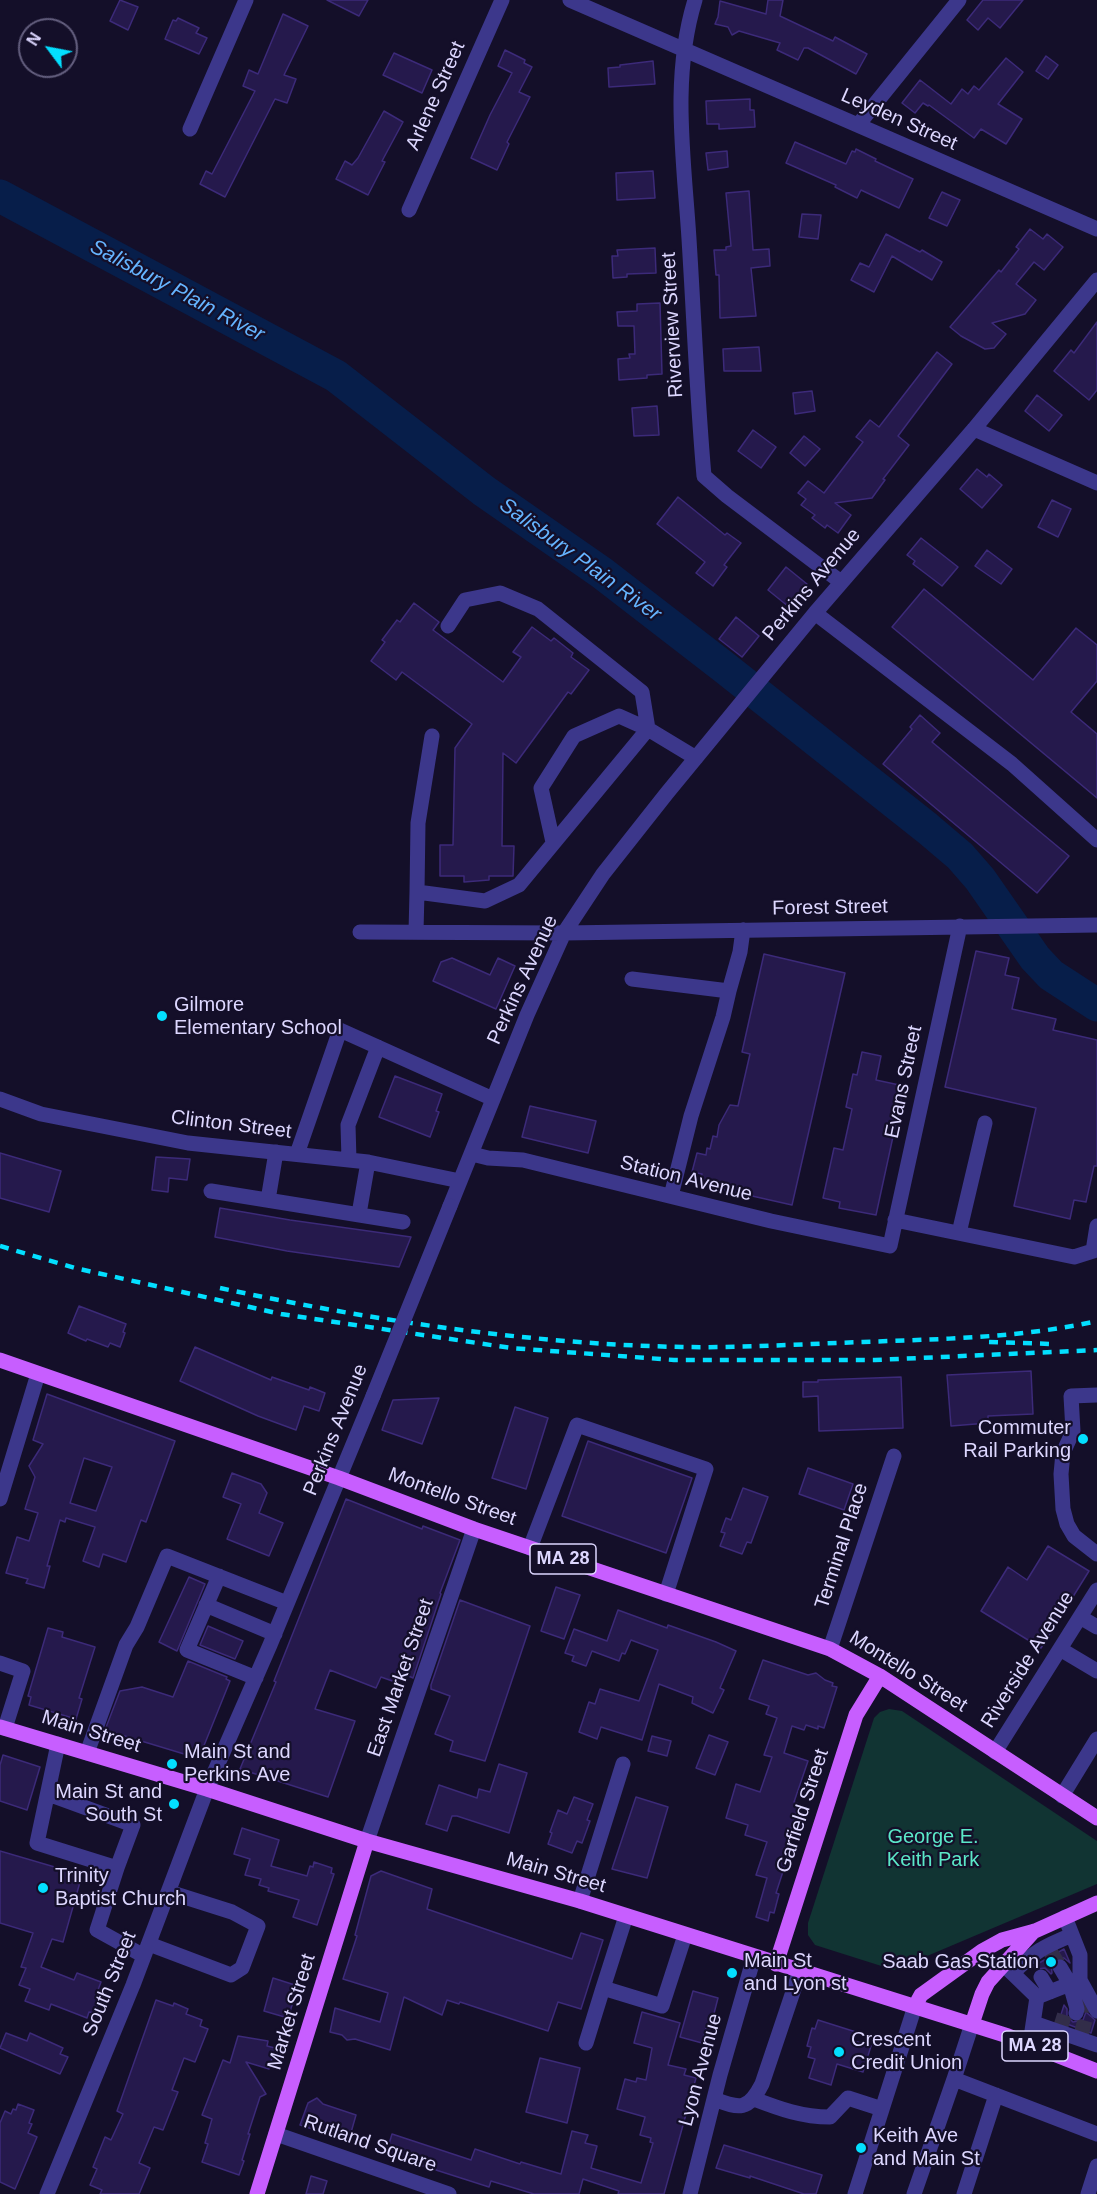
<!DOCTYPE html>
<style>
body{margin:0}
#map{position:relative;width:1097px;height:2194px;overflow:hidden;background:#140f29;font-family:Helvetica,sans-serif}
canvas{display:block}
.north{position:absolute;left:18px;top:18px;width:60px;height:60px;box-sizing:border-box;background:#140f29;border:2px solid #645f7f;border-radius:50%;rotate:302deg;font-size:16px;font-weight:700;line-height:24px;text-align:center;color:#ddd7ff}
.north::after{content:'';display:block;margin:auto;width:21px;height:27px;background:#03dfff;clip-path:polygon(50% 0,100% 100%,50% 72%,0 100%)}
</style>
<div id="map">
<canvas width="1097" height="2194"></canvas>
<div class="north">N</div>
</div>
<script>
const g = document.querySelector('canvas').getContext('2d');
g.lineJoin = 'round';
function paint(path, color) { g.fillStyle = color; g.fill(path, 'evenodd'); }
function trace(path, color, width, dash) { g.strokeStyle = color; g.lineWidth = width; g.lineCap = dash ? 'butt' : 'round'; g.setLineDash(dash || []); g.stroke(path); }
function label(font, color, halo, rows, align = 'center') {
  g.font = font + ' Helvetica,sans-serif'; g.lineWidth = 4.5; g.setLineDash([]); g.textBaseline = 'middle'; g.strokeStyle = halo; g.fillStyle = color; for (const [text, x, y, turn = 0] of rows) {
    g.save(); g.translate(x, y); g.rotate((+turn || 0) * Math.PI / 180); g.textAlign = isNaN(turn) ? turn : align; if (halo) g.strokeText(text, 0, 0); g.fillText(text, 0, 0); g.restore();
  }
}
paint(new Path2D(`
 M889 1709 902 1711 1097 1841V1884L894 1970 815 1945 808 1935V1923L874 1718 880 1712Z`), '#113433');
trace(new Path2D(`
 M0 196 336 376 484 491 602 573 725 668 927 828 960 856 980 879 1035 958 1051 975 1097 1005`), '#071e4a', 33);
const building = new Path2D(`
 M120 0 138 7 128 30 110 21Z
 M327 0H368L359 16Z
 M768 0H783L780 16 833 41 835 37 867 54 856 74 808 48H804L798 60 777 50 780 43 739 31 732 35 728 27 715 24 718 17 720 1 766 14Z
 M983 0H1023L1000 28 988 18 978 30 967 20Z
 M283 14 308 26 284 75 296 79 287 103 275 99 225 197 200 184 206 171 212 174 255 91 243 86 249 70 258 74Z
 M178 18 199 28 196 33 207 38 199 54 165 39 173 20 176 21Z
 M505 50 525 60 524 63 532 67 519 92 530 97 507 142 509 144 497 170 471 158 490 115 512 73 498 66Z
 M394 53 432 70 422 93 383 75Z
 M1046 56 1058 65 1048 79 1036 71Z
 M1006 58 1023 72 998 104 1022 119 1006 144 981 129 974 138 929 105 928 106 923 103 915 113 902 103 920 80 951 104 962 89 968 94 974 86 979 90Z
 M653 61 655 84 609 87 608 68 620 67V65Z
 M750 99V110H754L755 127 719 129V124H707L706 101Z
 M384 111 403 122 382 161 385 162 368 195 336 179 345 161 352 165 358 158Z
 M795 142 846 164 852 151 855 152 856 149 876 159 875 161 913 179 899 208 861 190 857 198 835 187 836 185 786 163Z
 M727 151 728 167 708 170 706 153Z
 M653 171 655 198 617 200 616 173Z
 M749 191 753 250 769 249 770 266 751 268 756 316 720 318 719 275H716L714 250H726V247L731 246 726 193Z
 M942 192 960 200 947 226 929 218Z
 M802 214 821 215 818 239 799 237Z
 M1030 229 1043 239 1047 234 1063 247 1044 270 1034 262 1016 284 1036 300 1025 314 992 323 1006 334 994 348 985 349 961 336 950 327 999 270 1001 272 1019 249 1016 247Z
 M886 234 920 252 922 250 942 262 932 280 892 256 874 292 851 280 860 263 869 267Z
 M655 248 656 273 627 274V277L613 278 612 256H618L617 250Z
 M660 303 662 374 647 375V378L619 380 618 359 630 358 629 354H635L634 326H618L617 312 637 311V304Z
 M1097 322V390L1089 400 1054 371 1071 350 1074 353Z
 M759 347 761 371H724L723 349Z
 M937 352 952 364 898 436 909 445 883 479 885 480 872 498 835 503 851 515 838 533 827 525 825 528 812 518 815 515 801 505 806 499 798 493 808 481 824 493 863 442 856 437 870 420 879 427Z
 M812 391 815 411 795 414 793 393Z
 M1037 395 1062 415 1049 431 1025 411Z
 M657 406 659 435 634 436 632 408Z
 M753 430 776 447 761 468 738 451Z
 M804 436 820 449 805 466 790 453Z
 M977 469 987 477 989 474 1002 485 982 508 960 489Z
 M678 497 725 535 727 533 741 543 724 565 727 567 713 586 696 573 705 562 657 524Z
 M1052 500 1071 509 1058 537 1038 527Z
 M921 538 958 567 942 586 913 564 915 561 907 555Z
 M987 550 1012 569 1001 584 975 566Z
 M786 567 807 584 789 607 768 590Z
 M924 589 1033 680 1076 628 1097 645V681L1071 712 1097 734V798L892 627Z
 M414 603 439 622 433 630 503 682 521 657 513 652 532 627 551 641 554 638 573 653 571 657 589 670 571 694 568 692 516 763 503 753 502 846H514L513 876H489V880L464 882V876H440V845H453L455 748 472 724 402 672 396 680 371 661 385 642 382 640 397 620 400 622Z
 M736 617 759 636 742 657 719 639Z
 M920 715 940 733 932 742 1069 856 1037 893 883 764 912 729 910 727Z
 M976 951 1009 958 1005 975 1019 978 1012 1009 1056 1019 1053 1030 1097 1040V1166H1094L1086 1202 1074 1200 1070 1219 1014 1206 1036 1108 945 1087Z
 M764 954 845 973 792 1205 699 1184 702 1174 692 1172 697 1153 706 1155 707 1148 710 1149 713 1136 717 1137 719 1125 730 1105 738 1106 750 1054 742 1052Z
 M452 958 490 975 498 958 515 966 496 1009 433 981 441 962Z
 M862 1052 881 1056 876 1080 904 1086 876 1215 839 1208 840 1202 823 1198 834 1148 843 1150 852 1109 846 1107 853 1074 857 1075Z
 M395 1076 442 1094 436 1111 439 1112 430 1137 379 1117Z
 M530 1106 596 1121 588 1153 522 1137Z
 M0 1153 61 1171 49 1212 0 1198Z
 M156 1157 190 1159 187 1180 169 1178 168 1192 152 1190Z
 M220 1208 290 1220 411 1237 399 1267 287 1251 215 1237Z
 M79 1306 126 1324 123 1332 125 1333 120 1347 110 1343 108 1347 87 1339 86 1341 68 1333Z
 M195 1347 271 1380 272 1377 309 1390 310 1387 325 1393 319 1411 304 1406 296 1430 258 1416 180 1381Z
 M1031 1371 1033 1414 988 1416V1423L951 1426 947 1375Z
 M901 1377 903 1428 819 1431 818 1396 803 1397V1382H818V1380Z
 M47 1394 175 1441 146 1522 141 1520 126 1562 103 1554 99 1567 83 1561 95 1527 66 1518 65 1522 60 1520 47 1566H50L44 1588 26 1583 28 1579 6 1573 17 1537 29 1541 38 1513 25 1509 35 1477 29 1466 43 1444 33 1440ZM84 1458 112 1467 96 1511 70 1503Z
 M439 1398 422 1444 382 1430 393 1400Z
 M515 1407 548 1418 526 1489 492 1478Z
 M588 1441 692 1478 666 1553 562 1516Z
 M808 1468 853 1484 844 1510 799 1494Z
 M232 1473 261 1484 267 1493 259 1513 283 1523 269 1556 227 1539 241 1504 223 1497Z
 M743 1488 768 1497 751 1543 747 1542 742 1554 720 1546 725 1533 721 1532 726 1518 731 1520Z
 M346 1499 422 1529 423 1526 460 1540 440 1593 441 1594 413 1678 402 1673 398 1683 381 1677 376 1688 330 1670 315 1709 355 1721 328 1797 240 1769 276 1682 274 1681Z
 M1048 1546 1089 1571 1041 1648 981 1611 1008 1567 1027 1580Z
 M189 1577 205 1584 177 1651 159 1642Z
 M556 1587 580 1595 564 1639 541 1631Z
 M460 1600 530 1626 485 1761 450 1751 453 1741 435 1734 450 1696 431 1689V1685Z
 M618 1610 667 1628 668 1625 716 1642 736 1651 720 1688 724 1690 713 1713 692 1703 693 1697 659 1684 642 1740 601 1727 597 1739 579 1732 589 1702 595 1704 600 1689 639 1701 658 1650 631 1640 625 1654 622 1653 619 1661 592 1651 586 1666 572 1661 574 1656 565 1653 574 1629 607 1641Z
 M208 1626 243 1641 235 1659 200 1645Z
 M48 1628 63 1632 62 1637 95 1647 79 1698 82 1699 76 1719 29 1705 31 1697 28 1696Z
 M763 1660 808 1675 816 1673 825 1680 833 1683 832 1686 837 1687 824 1728 818 1726V1729L806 1725 804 1730 792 1726 784 1753 808 1761 794 1802 799 1804 787 1842 792 1844 776 1893 779 1894 774 1913 770 1912 768 1921 756 1917 767 1878 756 1875 767 1842 745 1835 748 1825 726 1818 736 1784 760 1792 772 1757 764 1755 777 1718 766 1714 769 1706 749 1699Z
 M188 1661 227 1677 226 1679 230 1681 201 1753 194 1757 105 1730 120 1691 142 1687 173 1697Z
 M709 1735 728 1742 715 1775 696 1768Z
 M652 1736 671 1741 667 1756 648 1751Z
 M3 1755 40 1767 27 1810 0 1801V1765Z
 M499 1764 527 1773 509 1833 457 1816H452L447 1831 426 1824 439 1785 477 1798 479 1789 490 1792Z
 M574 1797 593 1804 587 1820 590 1821 582 1843 577 1841 572 1853 548 1844 552 1833 550 1832 558 1810 567 1814Z
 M636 1797 668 1807 647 1878 612 1869Z
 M242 1828 279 1840 271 1866 307 1876 310 1866 313 1867 314 1862 332 1868 331 1873 334 1874 317 1925 293 1917 299 1900 268 1891 269 1888 259 1885 261 1879 245 1875 250 1859 234 1854Z
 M0 1851 82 1875 63 1942 52 1939 41 1967 74 1980 77 1973 101 1982 98 1990 102 1992 94 2013 89 2012 87 2018 51 2004 49 2010 25 2001 30 1989 19 1985 26 1968 21 1967 33 1933 0 1923Z
 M381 1871 432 1889 427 1909 572 1959 581 1933 603 1940 581 2009 558 2002 548 2031 460 2002 459 2004 447 2000 442 2015 404 1997 390 2050 355 2039 347 2040 342 2035 330 2032 335 2008 380 2022 388 1993 343 1979 357 1936 355 1935 371 1876Z
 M1064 1949 1070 1963 1064 1958H1056L1051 1963 1052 1973 1051 1974 1045 1968 1036 1969 1034 1966 1039 1963Z
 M273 1978 298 1986 288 2018 264 2011Z
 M693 1991 718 1998 710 2029 706 2028 702 2043 680 2037Z
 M156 2000 173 2006 174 2003 188 2009 186 2014 202 2020 200 2026 208 2029 195 2062 184 2058 172 2090 178 2092 163 2130 154 2127 139 2163 150 2168 139 2194H100L102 2190 90 2185 97 2169 93 2167 105 2137 111 2140 123 2114 117 2111Z
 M1064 2005 1067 2009V2016L1073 2022 1083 2020 1086 2012 1095 2020 1091 2033 1059 2021Z
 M642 2012 680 2023 668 2065 686 2069 684 2075 696 2078 664 2194H618L619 2191 583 2179 579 2194H534L491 2181 489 2187 386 2154 392 2134 471 2160 475 2149 520 2164 521 2162 561 2174 572 2131 588 2135 585 2143 597 2146 591 2168 641 2183 653 2143 650 2142 651 2138 640 2135 645 2117 617 2109 625 2079 636 2082 637 2078 646 2080 652 2048 634 2043Z
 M818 2020 856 2032 854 2041 871 2046 863 2072 837 2064 831 2085 809 2078 815 2059 808 2057 811 2047 807 2046 812 2028 815 2029Z
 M6 2033 27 2041 30 2033 63 2048 60 2054 68 2057 60 2074 0 2048Z
 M238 2036 268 2041 267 2046 275 2048 269 2069 246 2062 266 2094 260 2097 248 2134H250L242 2160 244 2161 239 2175 202 2162 208 2144 205 2143 212 2119 202 2115 223 2060 230 2063Z
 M540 2058 580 2068 567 2123 526 2112Z
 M317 2098 323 2104 356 2115 350 2136 345 2134 343 2139 300 2125 308 2103Z
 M18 2104 34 2110 29 2123 32 2124 28 2133 37 2137 15 2189 0 2182V2123L5 2111 11 2114 13 2109 16 2110Z
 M724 2145 822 2175 816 2194H804L750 2176V2178L716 2168Z
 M311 2176 327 2181 323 2194H306Z`);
paint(building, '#25194c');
trace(building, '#3c2a79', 1.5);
trace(new Path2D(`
 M1050 1951 1060 1967
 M1060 2029 1066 2010
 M1081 2035 1086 2016V1990`), '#322d49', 15, [15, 8]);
trace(new Path2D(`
 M570 0 1097 229
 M695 0C671 78 684 159 689 239 694 318 697 397 704 476L727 496 841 582
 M858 125 959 0
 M190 129 246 0
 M409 210 502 0
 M974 429 1097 483
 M815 613 1012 764 1097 840
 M553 842 541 788 574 736 619 716 648 729 696 758
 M417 892 418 823 432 736
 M360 932 564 933 1097 925
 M416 932 417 892 485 901 519 885 648 729 642 692 538 609 500 593 465 600 448 626
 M632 979 729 991 723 1017 691 1116 671 1196
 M729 991 740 952 743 930
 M0 1099 41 1114 188 1143 368 1162 460 1181
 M297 1154 340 1030 493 1099
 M472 1154 488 1158 523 1160 771 1221 890 1246 960 926
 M349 1160 348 1125 378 1047
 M211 1191 403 1222
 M268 1200 276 1152
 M450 1206 527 1015 564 933 603 874 667 793 815 613 974 429 1097 280
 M359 1214 368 1162
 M895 1220 1074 1257 1093 1251 1097 1226
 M959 1233 985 1123
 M1097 1395 1071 1396 1073 1431 1063 1453 1061 1474 1063 1509 1067 1524 1074 1536 1097 1554
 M0 1499 38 1374
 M530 1548 577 1425 706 1469 666 1594
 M219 1576 187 1650 256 1678
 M206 1605 275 1634
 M1080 1617 1097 1627
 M830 1649 894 1456
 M1060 1649 1097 1671
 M0 1663 23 1671 5 1728
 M58 1744 37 1843 117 1868 97 1930 144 1956
 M995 1752 1097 1590
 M87 1753 126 1645 137 1627 167 1556 287 1603
 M48 1794 133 1825 117 1868
 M1062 1796 1097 1739
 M367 1841 474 1529
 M580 1901 623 1764
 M626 1916 603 1988 662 2006 685 1935
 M149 1944 231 1975 242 1968 258 1926 232 1912 169 1892
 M1003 1964 1037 1997 1030 2044
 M1060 1967 1070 1984 1077 2009 1076 2013
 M1013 1973C1033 1952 1045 1946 1072 1935
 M1041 1977 1050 1992
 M1080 1980 1097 2011
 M1037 1997 1080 1980V1955L1065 1917
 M1034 2023 1097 2045
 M972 2024 954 2079 1097 2134
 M586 2043 603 1988
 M714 2099C740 2109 748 2111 762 2084L800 1971
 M754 2099C780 2109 802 2117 830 2117L848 2098 882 2109
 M276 2134 449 2194
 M47 2194 133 1985 207 1789 270 1645 373 1396
 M690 2194 720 2075 754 1957
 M855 2194 915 2006
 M914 2194 954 2079
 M964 2194 996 2095
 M1088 2194 1097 2166`), '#3c378b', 15);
trace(new Path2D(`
 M0 1360 339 1478 474 1529 830 1649 880 1676 1097 1818
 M0 1727 207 1789 367 1841 580 1901 1008 2036 1097 2071
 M776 1964 856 1715 880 1676
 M915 2006 921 1995 982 1951 1002 1940 1035 1931 1097 1903
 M972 2024 982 1994 988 1982 1034 1931
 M257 2194 367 1841`), '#c75eff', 15);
trace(new Path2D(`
 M0 1246 75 1268 281 1314 511 1348 674 1360H875L1097 1350
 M220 1288C370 1320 528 1344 682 1347 742 1348 803 1344 863 1342 941 1339 1021 1338 1097 1321
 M989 1342 1052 1344`), '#03dfff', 4.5, [9, 8]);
trace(new Path2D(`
 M373 1396 450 1206`), '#3c378b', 15);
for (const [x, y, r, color] of [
 [162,1016,6,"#03dfff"],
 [1083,1439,6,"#03dfff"],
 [172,1764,6,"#03dfff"],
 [174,1804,6,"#03dfff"],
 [43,1888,6,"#03dfff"],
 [1051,1962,6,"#03dfff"],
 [732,1973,6,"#03dfff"],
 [839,2052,6,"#03dfff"],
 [861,2148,6,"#03dfff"]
]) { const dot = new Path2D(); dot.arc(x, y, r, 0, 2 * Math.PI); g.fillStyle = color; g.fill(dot); trace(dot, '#140f29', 2); }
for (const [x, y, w] of [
 [563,1559,66],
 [1035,2046,66]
]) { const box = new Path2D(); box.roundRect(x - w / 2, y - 15, w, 30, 4.5); g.fillStyle = '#140f29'; g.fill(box); trace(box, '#ddd7ff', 1.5); }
label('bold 18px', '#ddd7ff', null, [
 ["MA 28",563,1559],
 ["MA 28",1035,2046]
]);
label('20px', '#ddd7ff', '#140f29', [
 ["Arlene Street",436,96,-66],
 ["Leyden Street",899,120,24],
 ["Riverview Street",673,325,-93],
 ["Perkins Avenue",812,585,-50],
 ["Forest Street",830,908,-1],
 ["Perkins Avenue",523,980,-65],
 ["Evans Street",904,1082,-78],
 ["Clinton Street",231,1125,7],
 ["Station Avenue",686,1179,14],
 ["Perkins Avenue",336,1430,-68],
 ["Montello Street",452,1497,20],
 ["Terminal Place",842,1546,-72],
 ["Riverside Avenue",1028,1660,-58],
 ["Montello Street",908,1672,32],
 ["East Market Street",401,1678,-71],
 ["Main Street",91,1732,17],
 ["Garfield Street",803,1811,-72],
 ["Main Street",556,1873,16],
 ["South Street",110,1984,-68],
 ["Market Street",292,2012,-73],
 ["Lyon Avenue",701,2070,-75],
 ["Rutland Square",370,2144,19]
]);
label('20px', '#ddd7ff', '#140f29', [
 ["Gilmore",174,1005],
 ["Elementary School",174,1028],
 ["Commuter",1071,1428,"right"],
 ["Rail Parking",1071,1451,"right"],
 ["Main St and",184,1752],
 ["Perkins Ave",184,1775],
 ["Main St and",162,1792,"right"],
 ["South St",162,1815,"right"],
 ["Trinity",55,1876],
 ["Baptist Church",55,1899],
 ["Main St",744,1961],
 ["and Lyon st",744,1984],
 ["Saab Gas Station",1039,1962,"right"],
 ["Crescent",851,2040],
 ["Credit Union",851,2063],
 ["Keith Ave",873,2136],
 ["and Main St",873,2159]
], 'left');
label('20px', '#5be7c8', '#140f29', [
 ["George E.",933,1837],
 ["Keith Park",933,1860]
]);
label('italic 21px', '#65b4ff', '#140f29', [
 ["Salisbury Plain River",177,291,28],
 ["Salisbury Plain River",580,560,36]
]);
</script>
